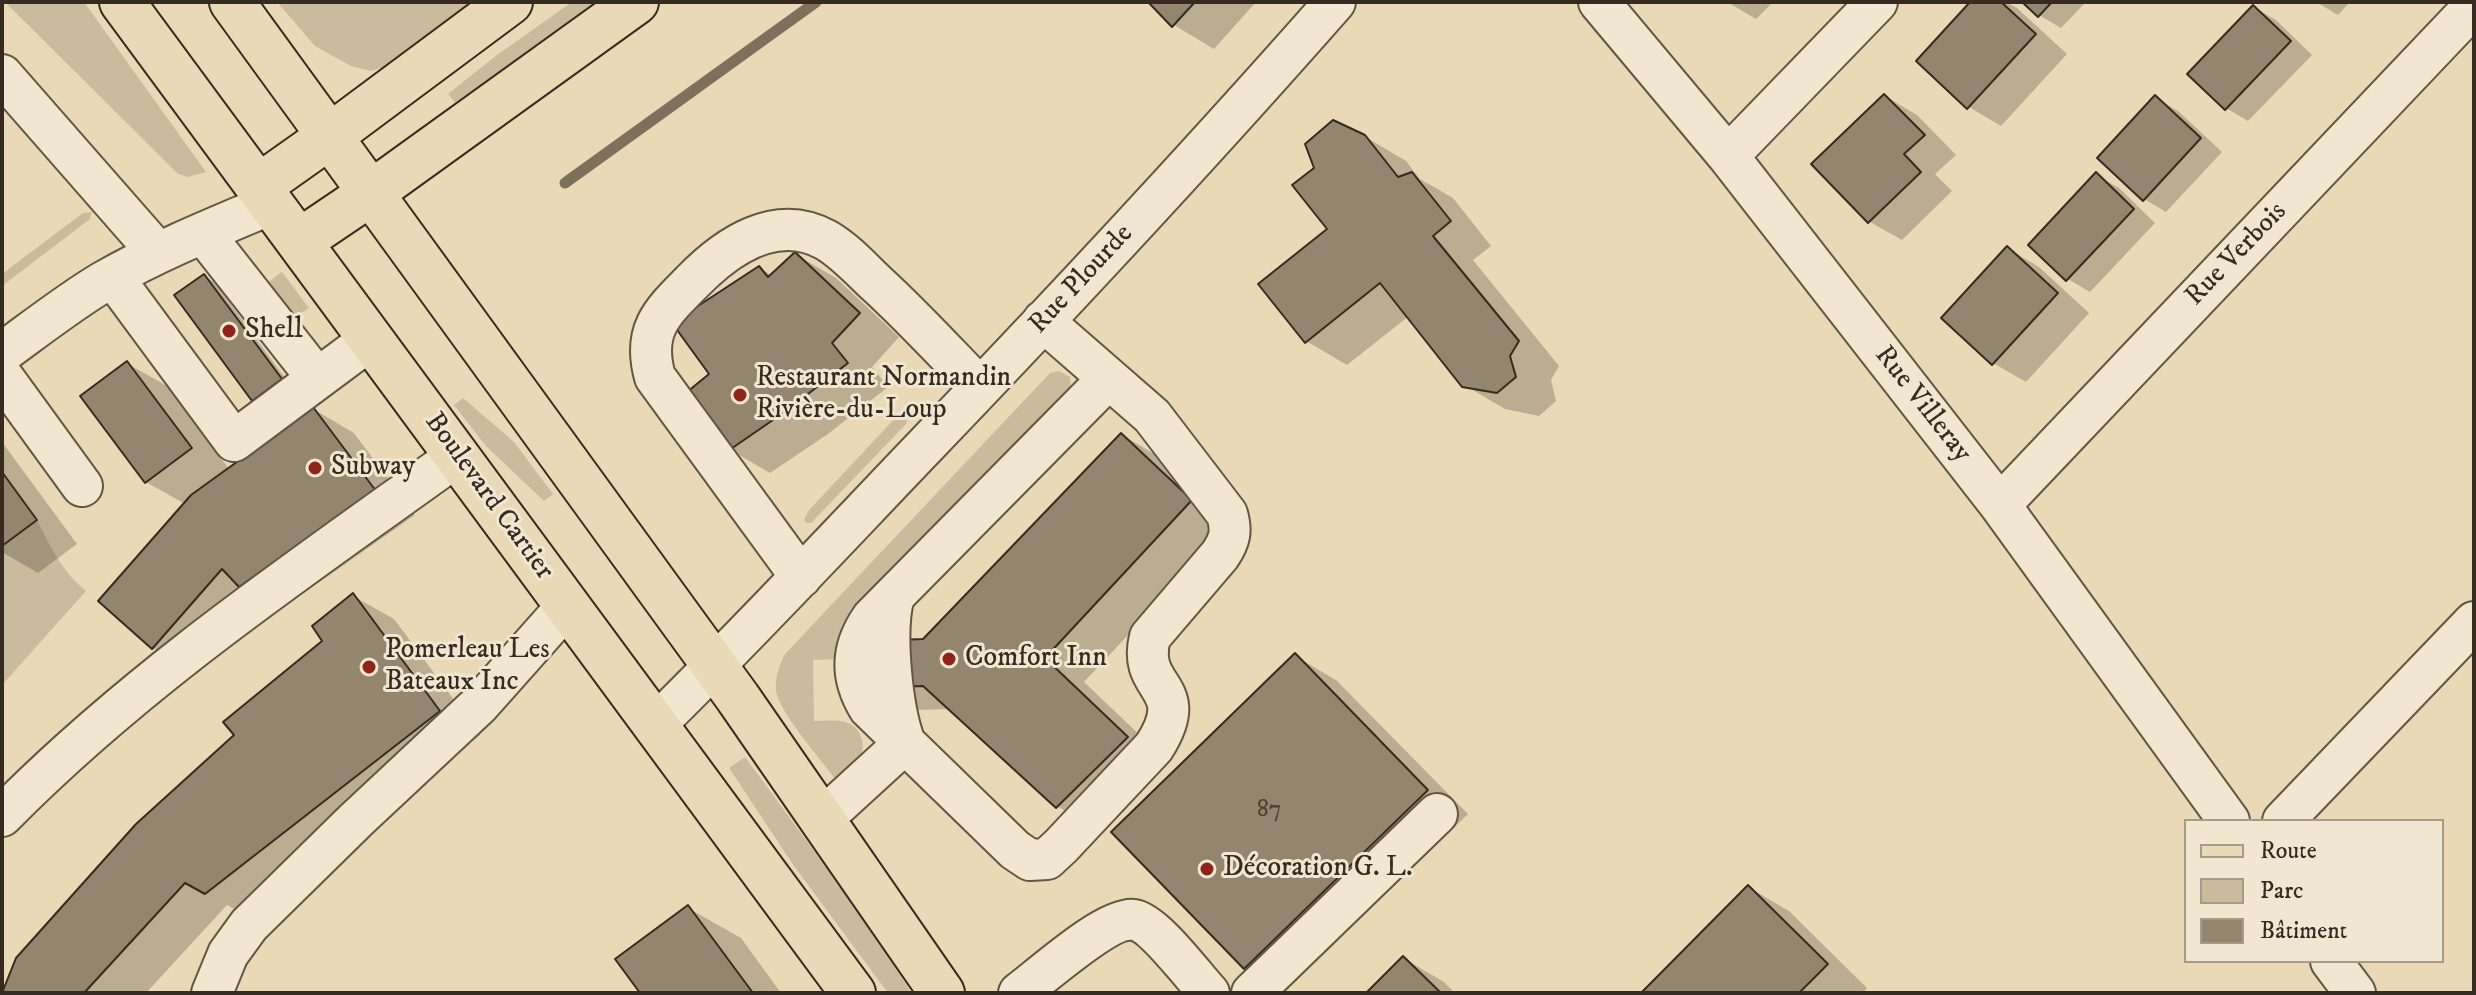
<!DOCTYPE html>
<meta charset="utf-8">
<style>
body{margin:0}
#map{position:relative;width:2476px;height:995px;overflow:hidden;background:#e9d9b6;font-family:"IM FELL DW Pica",serif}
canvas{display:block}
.frame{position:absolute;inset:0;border:4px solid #362b21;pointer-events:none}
.legend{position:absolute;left:2184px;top:819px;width:260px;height:144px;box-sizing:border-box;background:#f1e6d0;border:2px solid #a69b8a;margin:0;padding:10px 14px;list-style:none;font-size:24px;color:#362b21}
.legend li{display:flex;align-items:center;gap:16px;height:40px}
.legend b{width:40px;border:2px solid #a69b8a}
</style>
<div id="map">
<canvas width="2476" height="995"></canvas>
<div class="frame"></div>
<ul class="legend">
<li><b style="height:10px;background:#e9d9b6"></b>Route</li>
<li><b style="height:22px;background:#cbbb9d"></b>Parc</li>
<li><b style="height:22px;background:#93856e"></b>Bâtiment</li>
</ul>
</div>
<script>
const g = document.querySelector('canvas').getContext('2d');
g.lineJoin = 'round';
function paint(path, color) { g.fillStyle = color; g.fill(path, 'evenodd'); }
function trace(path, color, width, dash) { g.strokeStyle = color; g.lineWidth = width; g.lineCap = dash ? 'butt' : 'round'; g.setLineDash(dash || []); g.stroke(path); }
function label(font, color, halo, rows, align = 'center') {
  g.font = font + ' "IM FELL DW Pica",serif'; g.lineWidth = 6; g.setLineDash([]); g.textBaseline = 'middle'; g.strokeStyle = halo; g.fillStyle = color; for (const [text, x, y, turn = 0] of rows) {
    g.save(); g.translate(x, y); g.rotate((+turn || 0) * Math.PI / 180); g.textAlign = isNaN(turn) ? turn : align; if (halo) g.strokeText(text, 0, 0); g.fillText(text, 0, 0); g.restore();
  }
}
paint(new Path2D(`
 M5 2H84L206 172 188 177 178 174Z
 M277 2H470L400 63 370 71 351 66 315 46Z
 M572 2H601L523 59 455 102 448 94 497 55Z
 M92 212 90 219 2 286V274L83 213Z
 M282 272 309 308 293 318 267 283Z
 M1059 371 1070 377 1071 389 844 659 813 660 814 721C833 721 856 716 862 740 863 745 863 754 860 759 855 767 844 775 837 781 822 761 779 712 776 691 775 677 779 666 785 654L1050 373Z
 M463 398 514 442 553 494 544 501 486 446 454 405Z
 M900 413H905L907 423 811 523H806L804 520 809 510Z
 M37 520C50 546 63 573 86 591L2 685V546Z
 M745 757 870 927 910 991 888 993 794 866 729 768Z`), '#cbbb9d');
paint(new Path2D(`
 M1151 2H1256L1214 49 1174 25Z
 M1727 2H1773L1756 19Z
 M1973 2H2006L2017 8 2067 54 2001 126 1969 107Z
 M2025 2H2086L2061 28 2039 15Z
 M2316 2H2350L2338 15Z
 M2253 7 2276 20 2312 55 2248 121 2226 108Z
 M1885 96 1917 115 1956 155 1935 174 1952 191 1902 240 1870 222 1814 164Z
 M2156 98 2178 111 2222 152 2166 212 2144 199Z
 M1364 136 1406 161 1420 179 1453 198 1491 246 1473 260 1559 366 1551 380 1556 401 1539 416 1505 409 1464 385 1409 316 1347 365 1306 341 1330 229Z
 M2096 175 2119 188 2155 223 2090 292 2068 279 2030 245Z
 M2007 248 2039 267 2089 313 2026 382 1993 363Z
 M795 254 836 278 899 337 872 367 888 387 828 434 770 473 729 449 712 374 759 268 773 276Z
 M204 276 214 282 291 386 264 406 254 399Z
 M128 364 169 387 229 469 313 409 354 433 415 515 281 609 259 596 194 671 153 648 185 504 146 482Z
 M1122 435 1163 459 1232 524 1084 682 1167 761 1098 830 1057 806 951 709 916 710 874 643 923 641Z
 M2 442 77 544 38 573 2 552Z
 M353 596 394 619 480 735 247 916 227 905 146 993H2L325 641Z
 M1295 656 1336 680 1468 814 1286 991 1245 967Z
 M1748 887 1789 911 1867 988 1863 993H1644Z
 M688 908 741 938 781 993H643Z
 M1403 958 1444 982 1455 993H1369Z`), '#0003');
trace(new Path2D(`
 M565 183 816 2`), '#7d705c', 11);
const building = new Path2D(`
 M1148 2H1195L1172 27Z
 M1970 2H2001L2036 34 1967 109 1916 61Z
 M2022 2H2052L2038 17Z
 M2253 5 2291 41 2225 110 2187 74Z
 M1884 94 1925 135 1904 154 1921 172 1868 223 1811 164Z
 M2155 95 2201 138 2143 201 2097 158Z
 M1333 120 1365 135 1398 177 1412 172 1451 221 1433 236 1519 341 1510 356 1516 377 1497 393 1462 387 1380 283 1305 343 1258 284 1327 229 1292 185 1314 168 1305 144Z
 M2096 172 2134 209 2066 281 2028 245Z
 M2007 246 2058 293 1992 365 1941 318Z
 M795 252 860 313 832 343 848 363 786 411 728 451 687 392 709 374 672 323 759 266 768 277Z
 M204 274 282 379 252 401 174 295Z
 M127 361 192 448 145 483 80 396Z
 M313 407 376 491 239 587 222 569 152 649 98 601 191 495Z
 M1121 433 1192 500 1045 658 1128 737 1056 808 923 686 873 688 872 641 923 639Z
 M2 472 37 520 2 546Z
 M353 593 440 711 205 894 185 883 84 993H2L16 958 136 824 234 735 223 722 322 641 312 626Z
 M1295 653 1428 790 1244 969 1111 832Z
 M1748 885 1828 964 1799 993H1641Z
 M688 905 753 993H640L615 959Z
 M1403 956 1441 993H1366Z`);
paint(building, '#93856e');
trace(building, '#362b21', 2);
const minor = new Path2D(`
 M1599 2 1728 156 2000 505 2229 821
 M2 75 158 253
 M1728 156 1877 2
 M203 233 317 378
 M113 277 234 441 371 339
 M1043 321 1152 416 1227 514C1232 531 1230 540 1220 555L1150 637C1136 692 1194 684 1154 747L1061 846 1047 859 1030 860 1015 850 869 708C850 677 851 648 872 618L1108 379
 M2 353C35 329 68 303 103 282 157 251 214 228 271 204
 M2 376 82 486
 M2000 505 2474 6
 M801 577 655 377C642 331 661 313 692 282 726 247 776 212 826 240 845 251 861 269 877 284 913 317 946 353 980 388
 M655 725C749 633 838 537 929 442 1067 298 1203 152 1335 2
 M2 816C138 678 300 569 457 456
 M822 819 905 743C892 709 884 631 894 596
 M2283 821 2474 622
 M2331 961 2355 993
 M212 993 228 954 249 925 356 820 479 705 567 606
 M1019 993C1042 976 1108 916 1134 920 1154 923 1194 977 1209 993
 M1252 993 1437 814`);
const major = new Path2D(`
 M122 2 853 993
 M232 2 738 698 942 993
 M258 187 330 136
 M300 241 371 193`);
const highway = new Path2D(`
 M330 136 510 2
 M371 193 636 2`);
trace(minor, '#635646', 44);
trace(major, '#362b21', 48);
trace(highway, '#362b21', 48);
trace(minor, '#f1e6d0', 40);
trace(major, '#e9d9b6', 44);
trace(highway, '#e9d9b6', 44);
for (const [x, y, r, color] of [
 [229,331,8,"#8f2418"],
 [740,395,8,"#8f2418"],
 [315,468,8,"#8f2418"],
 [949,659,8,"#8f2418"],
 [369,667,8,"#8f2418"],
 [1207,869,8,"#8f2418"]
]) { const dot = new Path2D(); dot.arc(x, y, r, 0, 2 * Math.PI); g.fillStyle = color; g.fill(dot); trace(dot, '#f1e6d0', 3); }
label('24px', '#4d4234', null, [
 ["87",1269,811]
]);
label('28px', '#362b21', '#f1e6d0', [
 ["Rue Verbois",2237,255,-46],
 ["Rue Plourde",1082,280,-47],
 ["Rue Villeray",1922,405,52],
 ["Boulevard Cartier",488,497,54]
]);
label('28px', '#362b21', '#f1e6d0', [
 ["Shell",245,331],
 ["Restaurant Normandin",756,379],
 ["Rivière-du-Loup",756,411],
 ["Subway",331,468],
 ["Pomerleau Les",385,651],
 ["Bateaux Inc",385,683],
 ["Comfort Inn",965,659],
 ["Décoration G. L.",1223,869]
], 'left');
</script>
